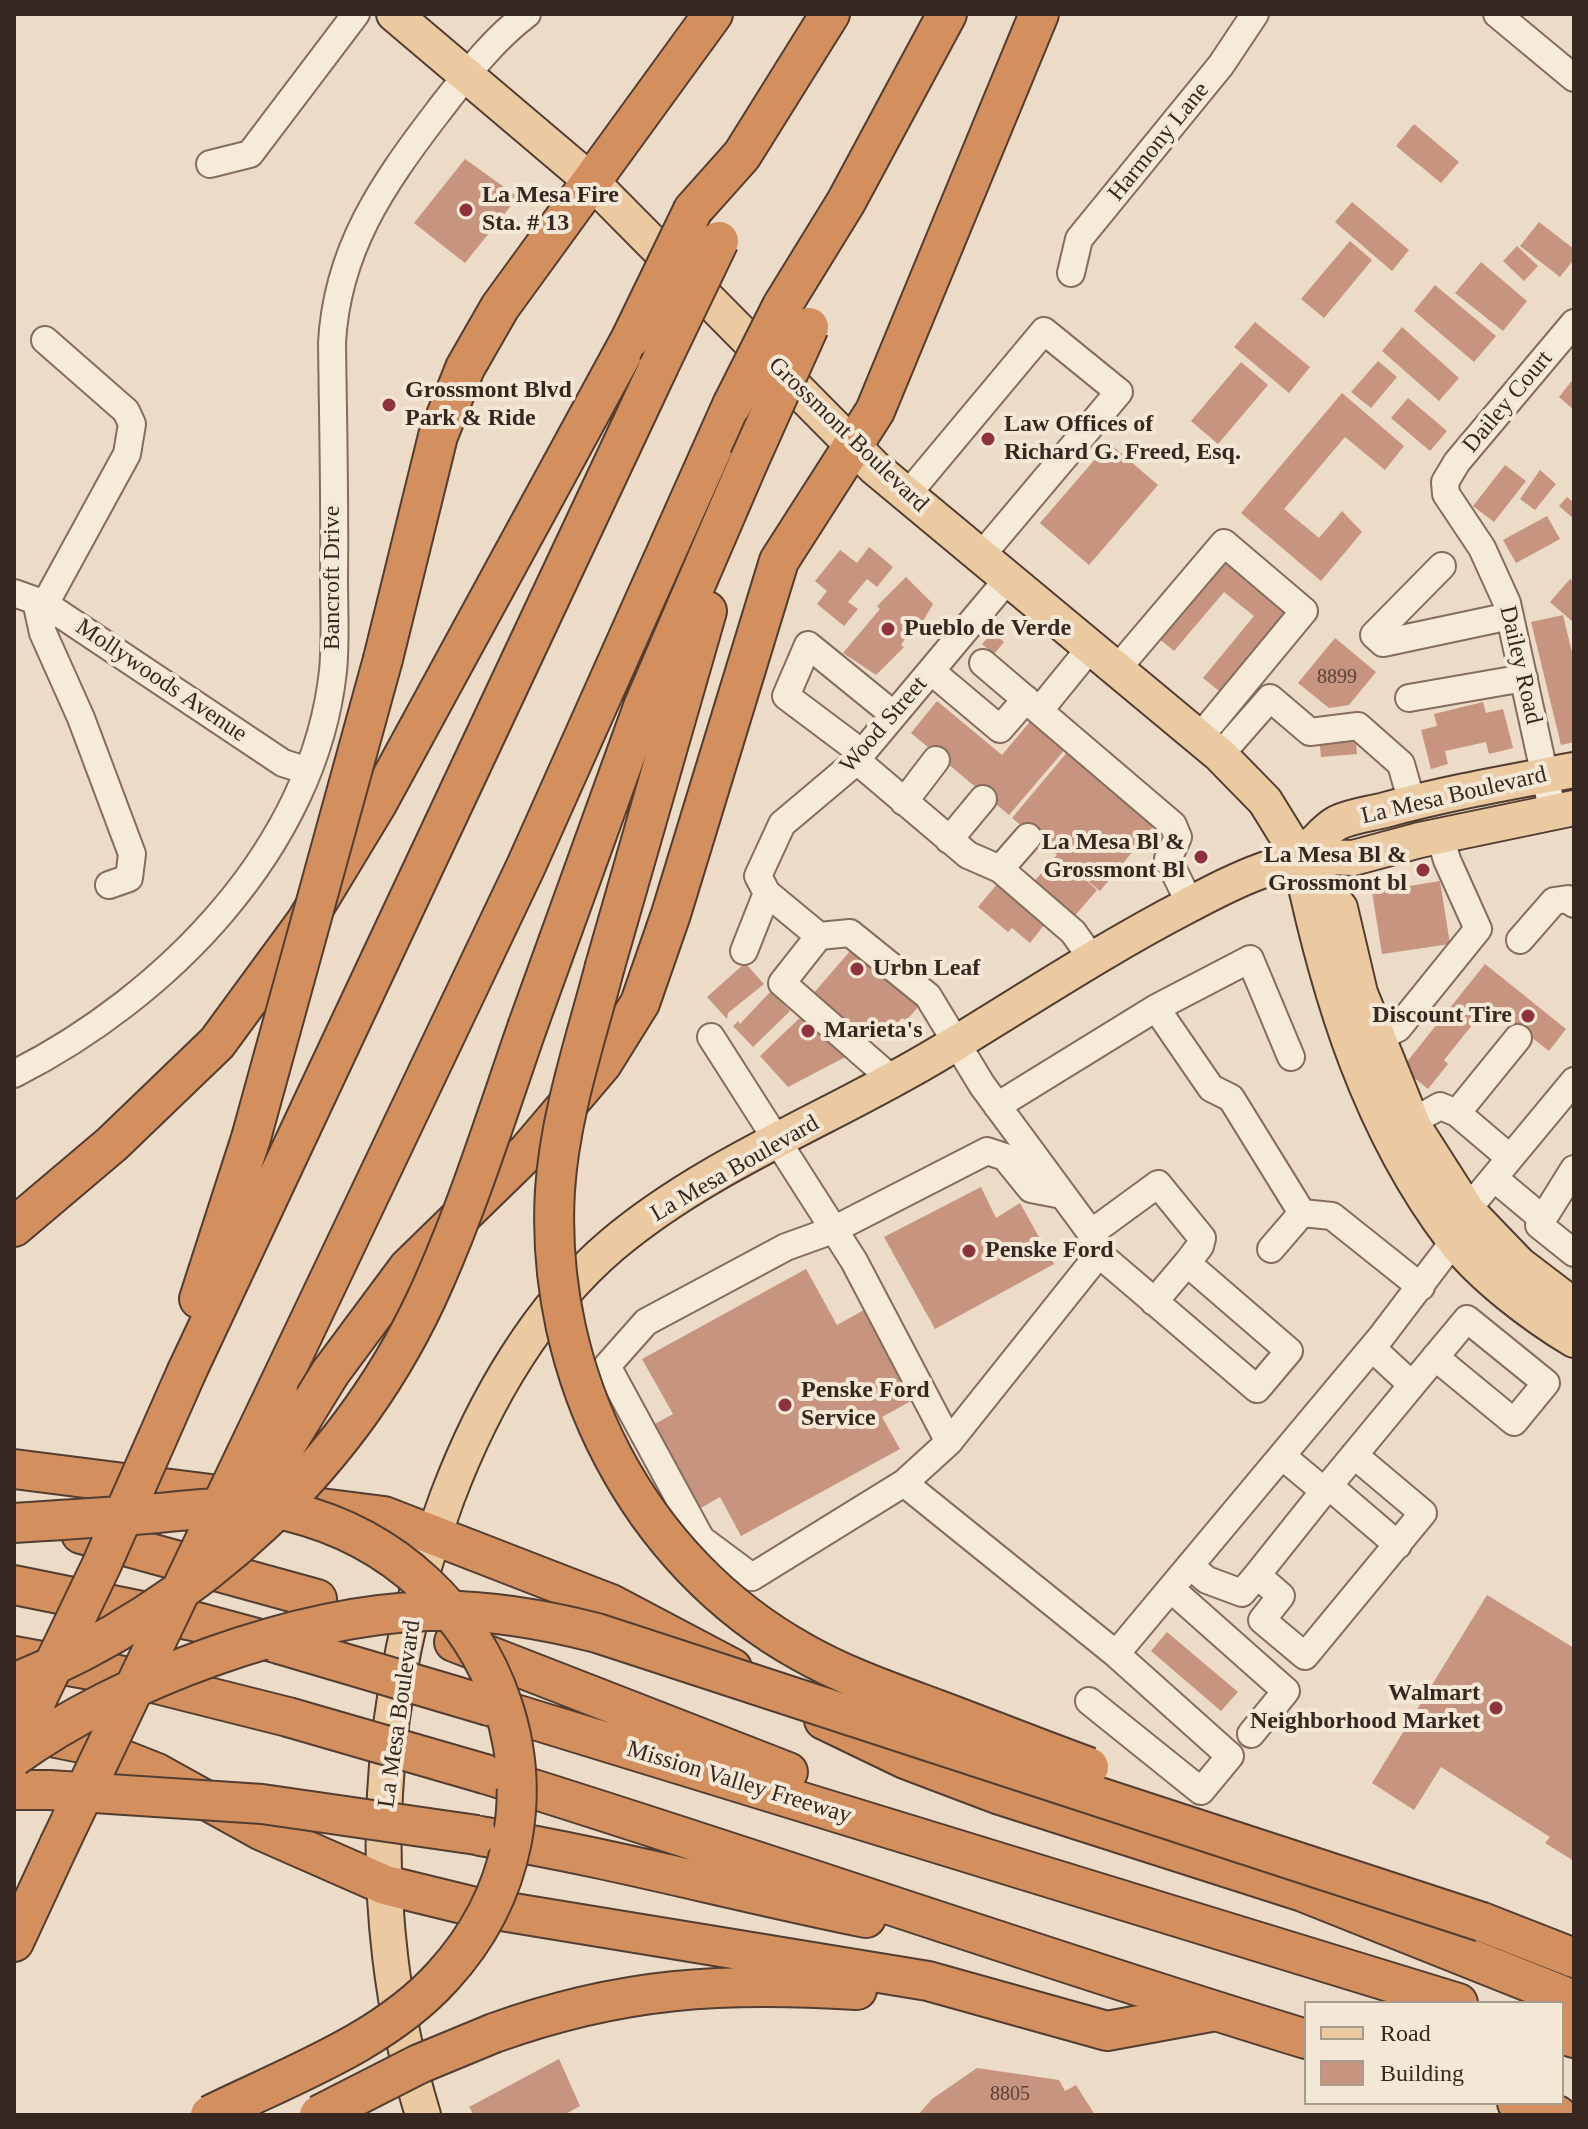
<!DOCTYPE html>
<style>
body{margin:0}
#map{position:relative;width:1588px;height:2129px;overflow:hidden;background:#ebdbc7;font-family:"Times New Roman",serif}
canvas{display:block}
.frame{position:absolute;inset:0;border:16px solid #362820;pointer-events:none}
.legend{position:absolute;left:1304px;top:2001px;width:260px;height:104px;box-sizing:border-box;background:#f3e7d6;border:2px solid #a79b8d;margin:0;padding:10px 14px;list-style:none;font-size:24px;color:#362820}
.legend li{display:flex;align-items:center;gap:16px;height:40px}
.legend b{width:40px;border:2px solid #a79b8d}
</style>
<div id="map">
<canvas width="1588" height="2129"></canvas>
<div class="frame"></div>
<ul class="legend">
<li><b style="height:10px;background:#ebcaa2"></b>Road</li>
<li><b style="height:22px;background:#c6947f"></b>Building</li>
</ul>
</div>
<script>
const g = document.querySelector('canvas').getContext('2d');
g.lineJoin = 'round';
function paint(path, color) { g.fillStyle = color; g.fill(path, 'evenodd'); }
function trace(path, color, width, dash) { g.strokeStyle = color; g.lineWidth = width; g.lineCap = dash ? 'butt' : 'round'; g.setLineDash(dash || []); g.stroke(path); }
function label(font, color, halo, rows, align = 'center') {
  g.font = font + ' "Times New Roman",serif'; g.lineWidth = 8; g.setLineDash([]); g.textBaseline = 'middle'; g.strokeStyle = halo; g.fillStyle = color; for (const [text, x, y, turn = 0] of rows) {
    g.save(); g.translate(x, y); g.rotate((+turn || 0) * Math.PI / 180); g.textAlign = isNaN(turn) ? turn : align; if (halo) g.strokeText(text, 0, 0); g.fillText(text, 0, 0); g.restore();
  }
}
paint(new Path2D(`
 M1414 124 1459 162 1441 183 1396 146Z
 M465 159 518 197 465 263 414 223Z
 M1352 202 1409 250 1392 271 1335 222Z
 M1539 222 1574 249V259L1560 277 1520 246Z
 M1350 241 1372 260 1324 318 1301 299Z
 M1517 246 1538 266 1524 281 1503 261Z
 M1481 262 1527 301 1503 331 1455 293Z
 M1435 285 1496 336 1474 362 1414 311Z
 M1255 322 1310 367 1289 393 1234 347Z
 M1402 327 1459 378 1439 401 1382 351Z
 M1378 361 1397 377 1371 408 1351 392Z
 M1241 362 1268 385 1218 444 1191 421Z
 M1574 378V410L1559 397Z
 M1342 393 1404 446 1385 470 1345 437 1284 509 1319 538 1342 511 1362 532 1321 581 1241 513Z
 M1408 398 1447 431 1430 451 1391 418Z
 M1109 443 1158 485 1089 565 1040 523Z
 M1505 465 1526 481 1494 522 1473 506Z
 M1540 470 1556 484 1535 510 1520 499Z
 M1567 497 1574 503V519L1559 506Z
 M1547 516 1560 539 1516 563 1503 540Z
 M869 547 893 567 877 587 867 579 848 602 858 609 844 626 817 604 827 591 815 581 840 550 857 563Z
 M1220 548 1300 614 1229 699 1203 678 1254 616 1224 592 1174 651 1151 632Z
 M906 577 933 604 920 626 916 623 909 632 901 645 904 647 876 675 843 653 880 609 877 606Z
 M1570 579 1574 582V623L1550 602Z
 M1563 615 1574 661V742L1561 745 1531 622Z
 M992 633 1004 642 994 654 982 644Z
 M1335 638 1376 672 1349 705 1329 708 1298 683Z
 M937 701 1002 755 1033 718 1067 747 1009 815 911 733Z
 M1483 702 1486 713 1503 709 1513 748 1489 754 1486 742 1445 751 1448 764 1431 769 1421 730 1437 726 1434 714Z
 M1355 733 1357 754 1321 757 1319 736Z
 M1069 750 1157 822 1100 891 1062 859 1097 890 1073 918 1032 884 1057 855 1012 818Z
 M1002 878 1033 903 1027 911 1044 925 1030 943 1012 928 1008 932 978 907Z
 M1440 881 1450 944 1382 954 1372 892Z
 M857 943 924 1000 906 1021 902 1018 891 1030 884 1024 862 1050 806 1002Z
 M745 963 764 984 728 1013 727 1019 707 997Z
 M1485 964 1566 1029 1549 1051 1489 1004 1444 1060 1448 1064 1428 1089 1402 1068Z
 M771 991 790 1011 753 1047 733 1026 738 1021 740 1024Z
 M807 1011 855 1052 788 1087 760 1056Z
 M981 1187 996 1218 1020 1203 1054 1264 935 1329 884 1237Z
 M806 1269 837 1325 871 1306 920 1396 882 1417 900 1449 741 1536 720 1497 699 1509 653 1425 673 1414 642 1359Z
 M1487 1595 1574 1648V1861L1545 1843 1550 1837 1441 1767 1414 1810 1372 1783Z
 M1167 1632 1238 1692 1221 1711 1151 1651Z
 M559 2059 580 2106 564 2115H474L469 2107Z
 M977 2068 1059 2080 1065 2091 1076 2085 1095 2115H918L932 2099Z`), '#c6947f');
const minor = new Path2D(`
 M1497 14 1574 78
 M210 164 250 154 356 14
 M1071 273 1079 239 1221 65 1255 14
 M45 340 126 411 132 424 127 454 45 604
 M907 495 1044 331 1119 392 980 557
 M1442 566 1374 635 1383 643 1510 616
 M14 593 45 604 283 763 308 771
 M36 601 43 633 81 718 132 854 129 878 109 885
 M983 663 1173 825 1178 837 1168 859 1190 904
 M1117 669 1224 543 1304 611 1199 738
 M931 671 1000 729 1026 699
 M1409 698 1524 678
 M1039 711 1091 647
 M862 753 786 696 808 645 894 715
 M1220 755 1270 698 1310 732 1358 726 1401 764 1412 803
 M856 760 968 855 1000 869
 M904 802 936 760
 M1553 813 1507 603 1482 548 1446 494 1445 482 1457 462 1574 323
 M1028 837 1000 869 1073 932 1093 960
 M949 840 983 799
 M767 893 758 876 782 824 852 765 1007 580
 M1520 940 1554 901 1568 899 1574 904
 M744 951 767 893 819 936
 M1156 1008 1250 959 1291 1057
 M711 1037 854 1261 949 1442 1099 1254
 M1378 1038 1398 1028 1478 929 1447 860 1440 836
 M14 1074C166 997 314 848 333 671 336 642 334 610 334 580 335 501 333 422 332 343 337 250 382 185 437 113 465 77 490 42 527 14
 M894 1081 782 983 819 936 850 933 928 996 982 1085 1091 1233 1099 1254 1257 1389 1289 1351 1187 1263 1154 1302
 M997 1106 1156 1008 1211 1088 1231 1098 1302 1213 1332 1216 1421 1287
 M1457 1113 1518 1038
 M1412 1122 1440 1106 1457 1113 1510 1158
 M1574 1169 1539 1225 1574 1253
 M1494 1178 1543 1219
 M1091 1233 1158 1184 1202 1238 1200 1246 1187 1263
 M1271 1249 1302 1213
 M1412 1385 1467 1319 1546 1383 1514 1422 1435 1357
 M949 1442 904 1483 752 1577 701 1539 607 1366 646 1322 786 1247 833 1230 987 1151 1005 1157 1031 1189 1062 1195
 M1282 1456 1324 1491 1336 1477 1412 1385 1372 1348
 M904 1483 1116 1654 1230 1756 1201 1791 1089 1701
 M1329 1486 1398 1545
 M1324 1491 1257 1575 1281 1596 1262 1620 1305 1656 1423 1513 1354 1455
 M1190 1566 1207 1580 1242 1593 1257 1575
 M1171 1589 1286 1691 1251 1734
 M1116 1654 1381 1337 1454 1241 1467 1210 1574 1081`);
const major = new Path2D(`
 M394 14 591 181 875 468 1220 755 1265 801 1299 856 1340 908 1360 993 1414 1127 1467 1210 1519 1264 1574 1306
 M1299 856 1353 858 1420 840 1574 808
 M1301 864C1329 997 1370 1130 1453 1239 1481 1276 1534 1316 1574 1340
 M423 2115C392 2013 379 1901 385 1794 394 1610 467 1368 612 1245 709 1163 835 1117 943 1051 1024 1002 1104 949 1187 906 1211 893 1236 880 1261 871 1273 866 1287 863 1299 856 1313 848 1322 831 1337 823 1351 816 1370 814 1385 810 1447 793 1511 782 1574 770`);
const highway = new Path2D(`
 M693 210 742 155 830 14
 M782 306 846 202 947 14
 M383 659 438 436 465 368 500 307 713 14
 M605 966 707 611
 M528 1025 643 707 749 461
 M14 1227 112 1144 217 1043 305 923 377 804 631 338
 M199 1299 251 1138
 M187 1371 658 368
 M330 1373 408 1268 528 1151 602 1064 640 1003 671 914 779 561 875 411 1039 14
 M278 1387 526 866 732 405
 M14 1469 384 1516 611 1604 732 1668
 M81 1534 317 1599
 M14 1585 197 1622 279 1644
 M454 1642 788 1772
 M14 1656 129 1677 288 1717
 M489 1706 1458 2003
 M824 1720 905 1759 1000 1795 1303 1892 1574 2000
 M21 1731 81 1743 157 1773 260 1830 385 1885 471 1906 928 1981 1107 2031 1216 2011
 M485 1774C760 1859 1031 1955 1306 2039
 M14 1790H49
 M480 1836C610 1857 736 1892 866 1918
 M1482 1922 1574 1958
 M14 1942 59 1845
 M494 2033C622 1987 723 1982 857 1990
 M1562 2034 1574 2038
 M1517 2103 1557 2115`);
trace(minor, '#856d5d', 30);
trace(major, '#533d31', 38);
trace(highway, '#533d31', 42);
trace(minor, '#f6ead9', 26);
trace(major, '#ebcaa2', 34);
trace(highway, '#d3905e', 38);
const highwayBridge = new Path2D(`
 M631 338 693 210
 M658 368 719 241
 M732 405 782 306
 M749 461 809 327
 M605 966C586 1039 560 1114 555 1190 544 1375 638 1561 802 1652 844 1676 890 1692 936 1709 987 1728 1037 1748 1089 1767
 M251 1138 383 659
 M14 1523C62 1520 110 1517 159 1513 201 1509 250 1502 291 1512 501 1564 593 1813 442 1977 382 2043 289 2076 210 2115
 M235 1528 330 1373
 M279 1644 489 1706
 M14 1683C197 1608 354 1465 434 1282 471 1198 498 1111 528 1025
 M288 1717 485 1774
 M14 1747 101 1566 187 1371
 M14 1757C120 1680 297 1615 429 1611 485 1609 542 1619 597 1633L1482 1922
 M49 1790 262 1804 477 1835
 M59 1845 278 1387
 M319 2115 419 2064 494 2033`);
trace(highwayBridge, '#533d31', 42, []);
trace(highwayBridge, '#d3905e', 38);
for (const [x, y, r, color] of [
 [466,210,8,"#8f323f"],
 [389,405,8,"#8f323f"],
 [988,439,8,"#8f323f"],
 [888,629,8,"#8f323f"],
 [1201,857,8,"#8f323f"],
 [1423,870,8,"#8f323f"],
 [857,969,8,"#8f323f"],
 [1528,1016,8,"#8f323f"],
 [808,1031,8,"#8f323f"],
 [969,1251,8,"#8f323f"],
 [785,1405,8,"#8f323f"],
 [1496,1708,8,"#8f323f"]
]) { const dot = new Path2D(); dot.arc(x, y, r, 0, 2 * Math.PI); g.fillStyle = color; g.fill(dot); trace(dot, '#f3e7d6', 3); }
label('20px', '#5a4338', null, [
 ["8899",1337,678],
 ["8805",1010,2095]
]);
label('24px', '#362820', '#f3e7d6', [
 ["Harmony Lane",1159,142,-51],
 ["Dailey Court",1508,402,-50],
 ["Grossmont Boulevard",848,435,44],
 ["Bancroft Drive",333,578,-90],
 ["Dailey Road",1520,665,77],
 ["Mollywoods Avenue",161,681,34],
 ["Wood Street",884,725,-49],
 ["La Mesa Boulevard",1454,796,-13],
 ["La Mesa Boulevard",735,1169,-30],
 ["La Mesa Boulevard",400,1714,-82],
 ["Mission Valley Freeway",739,1783,17]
]);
label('bold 24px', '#362820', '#f3e7d6', [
 ["La Mesa Fire",482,196],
 ["Sta. # 13",482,224],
 ["Grossmont Blvd",405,391],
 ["Park & Ride",405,419],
 ["Law Offices of",1004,425],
 ["Richard G. Freed, Esq.",1004,453],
 ["Pueblo de Verde",904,629],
 ["La Mesa Bl &",1185,843,"right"],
 ["Grossmont Bl",1185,871,"right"],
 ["La Mesa Bl &",1407,856,"right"],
 ["Grossmont bl",1407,884,"right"],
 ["Urbn Leaf",873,969],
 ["Discount Tire",1512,1016,"right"],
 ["Marieta's",824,1031],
 ["Penske Ford",985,1251],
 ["Penske Ford",801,1391],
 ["Service",801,1419],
 ["Walmart",1480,1694,"right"],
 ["Neighborhood Market",1480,1722,"right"]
], 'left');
</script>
